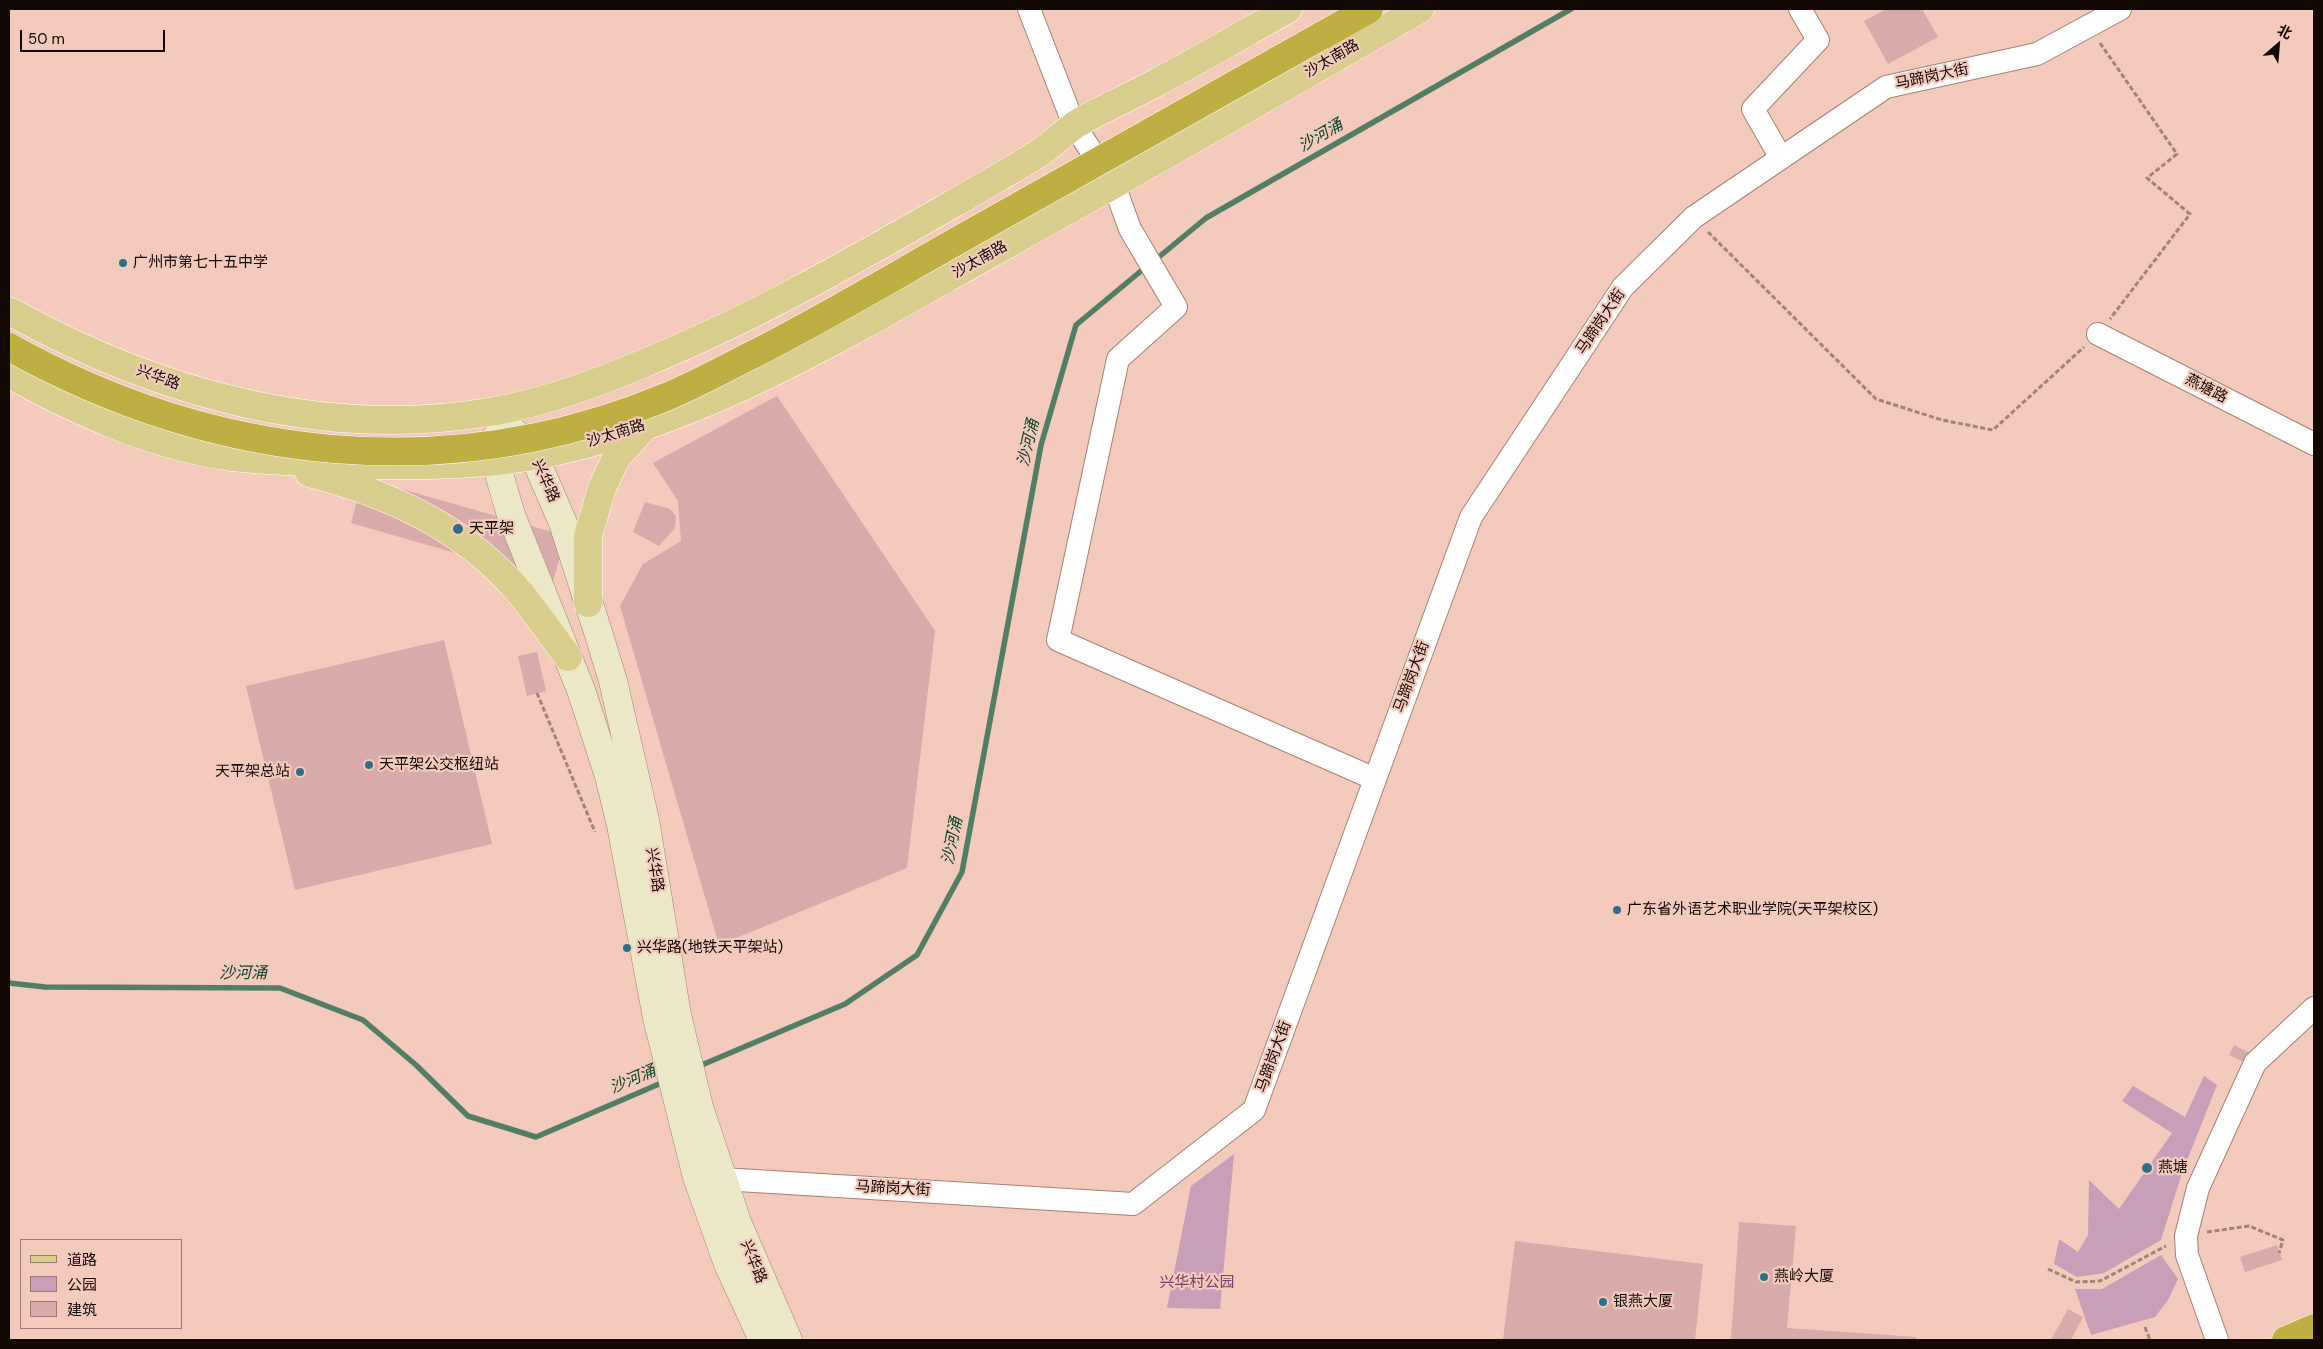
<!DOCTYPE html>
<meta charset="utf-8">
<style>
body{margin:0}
#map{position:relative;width:2323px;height:1349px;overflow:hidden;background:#f3cabb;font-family:"DM Sans","Noto Sans SC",sans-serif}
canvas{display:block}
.frame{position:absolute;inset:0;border:10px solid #140804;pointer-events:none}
.legend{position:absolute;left:20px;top:1239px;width:162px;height:90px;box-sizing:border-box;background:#f3cabb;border:1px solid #9a7c72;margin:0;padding:6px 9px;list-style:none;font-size:15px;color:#140804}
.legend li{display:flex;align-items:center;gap:10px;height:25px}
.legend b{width:25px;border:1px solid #9a7c72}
.north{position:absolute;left:2253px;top:20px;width:50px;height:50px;-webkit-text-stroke:4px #f3cabb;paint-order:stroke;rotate:27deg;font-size:14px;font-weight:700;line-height:20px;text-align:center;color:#140804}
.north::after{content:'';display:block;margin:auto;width:18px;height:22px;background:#140804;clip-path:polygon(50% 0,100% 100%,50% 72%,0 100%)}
.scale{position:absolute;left:20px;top:30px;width:145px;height:22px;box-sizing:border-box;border:2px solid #140804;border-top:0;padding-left:6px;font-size:15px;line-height:18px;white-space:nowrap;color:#140804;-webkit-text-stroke:4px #f3cabb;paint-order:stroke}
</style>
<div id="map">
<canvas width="2323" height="1349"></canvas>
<div class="frame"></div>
<ul class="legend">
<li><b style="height:6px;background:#d9ce8e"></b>道路</li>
<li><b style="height:14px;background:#c99eb9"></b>公园</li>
<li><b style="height:14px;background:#d6abaa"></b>建筑</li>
</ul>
<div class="north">北</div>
<div class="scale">50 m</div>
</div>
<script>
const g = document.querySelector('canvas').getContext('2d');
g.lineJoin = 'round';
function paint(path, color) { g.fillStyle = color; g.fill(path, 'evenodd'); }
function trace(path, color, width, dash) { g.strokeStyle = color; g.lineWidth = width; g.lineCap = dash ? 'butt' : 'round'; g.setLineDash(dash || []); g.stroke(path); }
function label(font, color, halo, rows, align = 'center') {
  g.font = font + ' "DM Sans","Noto Sans SC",sans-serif'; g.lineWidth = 4.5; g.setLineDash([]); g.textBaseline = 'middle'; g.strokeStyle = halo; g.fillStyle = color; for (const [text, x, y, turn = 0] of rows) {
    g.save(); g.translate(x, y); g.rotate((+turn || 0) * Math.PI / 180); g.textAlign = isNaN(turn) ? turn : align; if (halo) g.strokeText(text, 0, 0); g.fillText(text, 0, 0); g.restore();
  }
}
paint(new Path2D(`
 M2204 1076 2217 1085 2182 1173 2161 1240 2104 1273 2077 1277 2054 1264 2059 1239 2078 1252 2088 1235 2089 1180 2119 1209 2172 1133 2122 1101 2133 1086 2185 1117Z
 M1234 1154 1220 1309 1167 1308 1191 1186Z
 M2161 1255 2178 1279 2168 1300 2155 1317 2091 1335 2075 1289H2102Z`), '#c99eb9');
trace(new Path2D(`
 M1154 261 1206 218 1571 9
 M9 983 45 987 280 988 363 1020 416 1065 468 1116 536 1137 666 1081
 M697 1067 845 1004 917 955 962 872 1041 445 1076 325 1147 266`), '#527e64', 5.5);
paint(new Path2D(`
 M1886 9H1922L1938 37 1888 64 1864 21Z
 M777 396 935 631 907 868 719 945 620 606 643 564 681 541 678 501 653 463Z
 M363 478 566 536 553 581 351 523Z
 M645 502 670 509 676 516 675 528 659 546 633 532Z
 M444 640 492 844 295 890 246 686Z
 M537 652 546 691 527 696 518 656Z
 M2234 1045 2254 1055 2250 1065 2229 1055Z
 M1739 1222 1796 1226 1787 1328 1916 1337V1340H1731Z
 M1515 1241 1703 1264 1695 1340H1503Z
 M2277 1245 2282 1260 2245 1272 2240 1257Z
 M2068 1309 2083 1317 2071 1340H2051Z`), '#d6abaa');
const street = new Path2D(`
 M1029 9 1074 125 1114 185 1130 229 1176 307 1118 359 1058 640 1375 779
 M1781 158 1753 109 1818 40 1800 9
 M2098 334 2314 444
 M722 1179 1133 1204 1254 1110 1471 517 1623 287 1694 217 1886 87 2037 54 2120 9
 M2217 1340 2187 1255 2186 1236 2198 1188 2255 1063 2314 1008`);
const secondary = new Path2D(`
 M496 411 534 456 563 523 599 635 613 681 645 820 677 1015 699 1107 737 1222 788 1340
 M496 437 495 460 511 515 581 690 609 776 621 825 657 1018 697 1177 728 1264 763 1340`);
const primary = new Path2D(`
 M9 311C157 393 325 441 495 411 545 402 595 384 642 364 763 315 877 247 991 182 1009 171 1028 161 1045 149 1056 141 1066 130 1078 123 1104 108 1132 96 1159 81 1203 58 1245 33 1288 9
 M9 374C76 411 148 444 225 456 257 461 292 461 325 463 394 466 465 468 533 456 701 425 850 332 997 250 1139 171 1279 90 1420 9
 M309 473C390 494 465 528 520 593 537 614 552 636 568 657
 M588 603V536L602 488 616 458 645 426`);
const highway = new Path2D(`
 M1321 36 1369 9
 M2286 1340 2314 1328`);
trace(street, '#a78174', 24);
trace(secondary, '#a78174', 29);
trace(primary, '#fff', 29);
trace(highway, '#fff', 29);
trace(new Path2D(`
 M2100 43 2177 154 2147 178 2190 214 2110 319
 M1708 232 1876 399 1942 420 1993 430 2084 347
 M537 693 595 832
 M2207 1232 2249 1226 2283 1240 2279 1253
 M2048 1269 2076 1282 2100 1281 2166 1246
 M2145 1327 2150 1340`), '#a18378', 3, [5, 2.5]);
trace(street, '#fff', 22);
trace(secondary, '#ece7c6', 28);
trace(primary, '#d9ce8e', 28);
trace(highway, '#bfae42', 28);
const highwayBridge = new Path2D(`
 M9 347C214 461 446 488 666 397 695 385 722 370 750 356 823 319 893 277 964 237 1082 170 1202 104 1321 36`);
trace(highwayBridge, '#fff', 29, []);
trace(highwayBridge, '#bfae42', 28);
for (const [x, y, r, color] of [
 [123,263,5,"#2e7083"],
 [458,529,6,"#2e7083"],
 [369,765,5,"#2e7083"],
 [300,772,5,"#2e7083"],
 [1617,910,5,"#2e7083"],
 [627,948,5,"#2e7083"],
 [2147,1168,6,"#2e7083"],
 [1764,1277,5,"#2e7083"],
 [1603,1302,5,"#2e7083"]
]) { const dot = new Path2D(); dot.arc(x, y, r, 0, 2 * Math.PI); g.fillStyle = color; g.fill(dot); trace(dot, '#f3cabb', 2); }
label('15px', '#140804', '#f3cabb', [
 ["沙太南路",1332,59,-30],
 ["马蹄岗大街",1932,77,-12],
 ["沙太南路",980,260,-29],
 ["马蹄岗大街",1601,322,-56],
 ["兴华路",158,378,20],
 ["燕塘路",2206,389,27],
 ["沙太南路",616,434,-17],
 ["兴华路",545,481,66],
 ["马蹄岗大街",1412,677,-70],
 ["兴华路",654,870,81],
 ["马蹄岗大街",1274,1057,-70],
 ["马蹄岗大街",893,1189,3],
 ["兴华路",753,1262,68]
]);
label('15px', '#140804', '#f3cabb', [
 ["广州市第七十五中学",133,263],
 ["天平架",469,529],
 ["天平架公交枢纽站",379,765],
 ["天平架总站",290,772,"right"],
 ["广东省外语艺术职业学院(天平架校区)",1627,910],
 ["兴华路(地铁天平架站)",637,948],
 ["燕塘",2158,1168],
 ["燕岭大厦",1774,1277],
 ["银燕大厦",1613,1302]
], 'left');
label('15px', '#813a6c', '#f3cabb', [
 ["兴华村公园",1197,1283]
]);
label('italic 16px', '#09432b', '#f3cabb', [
 ["沙河涌",1321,136,-30],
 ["沙河涌",1029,443,-77],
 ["沙河涌",953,841,-79],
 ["沙河涌",243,974],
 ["沙河涌",633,1080,-23]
]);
</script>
